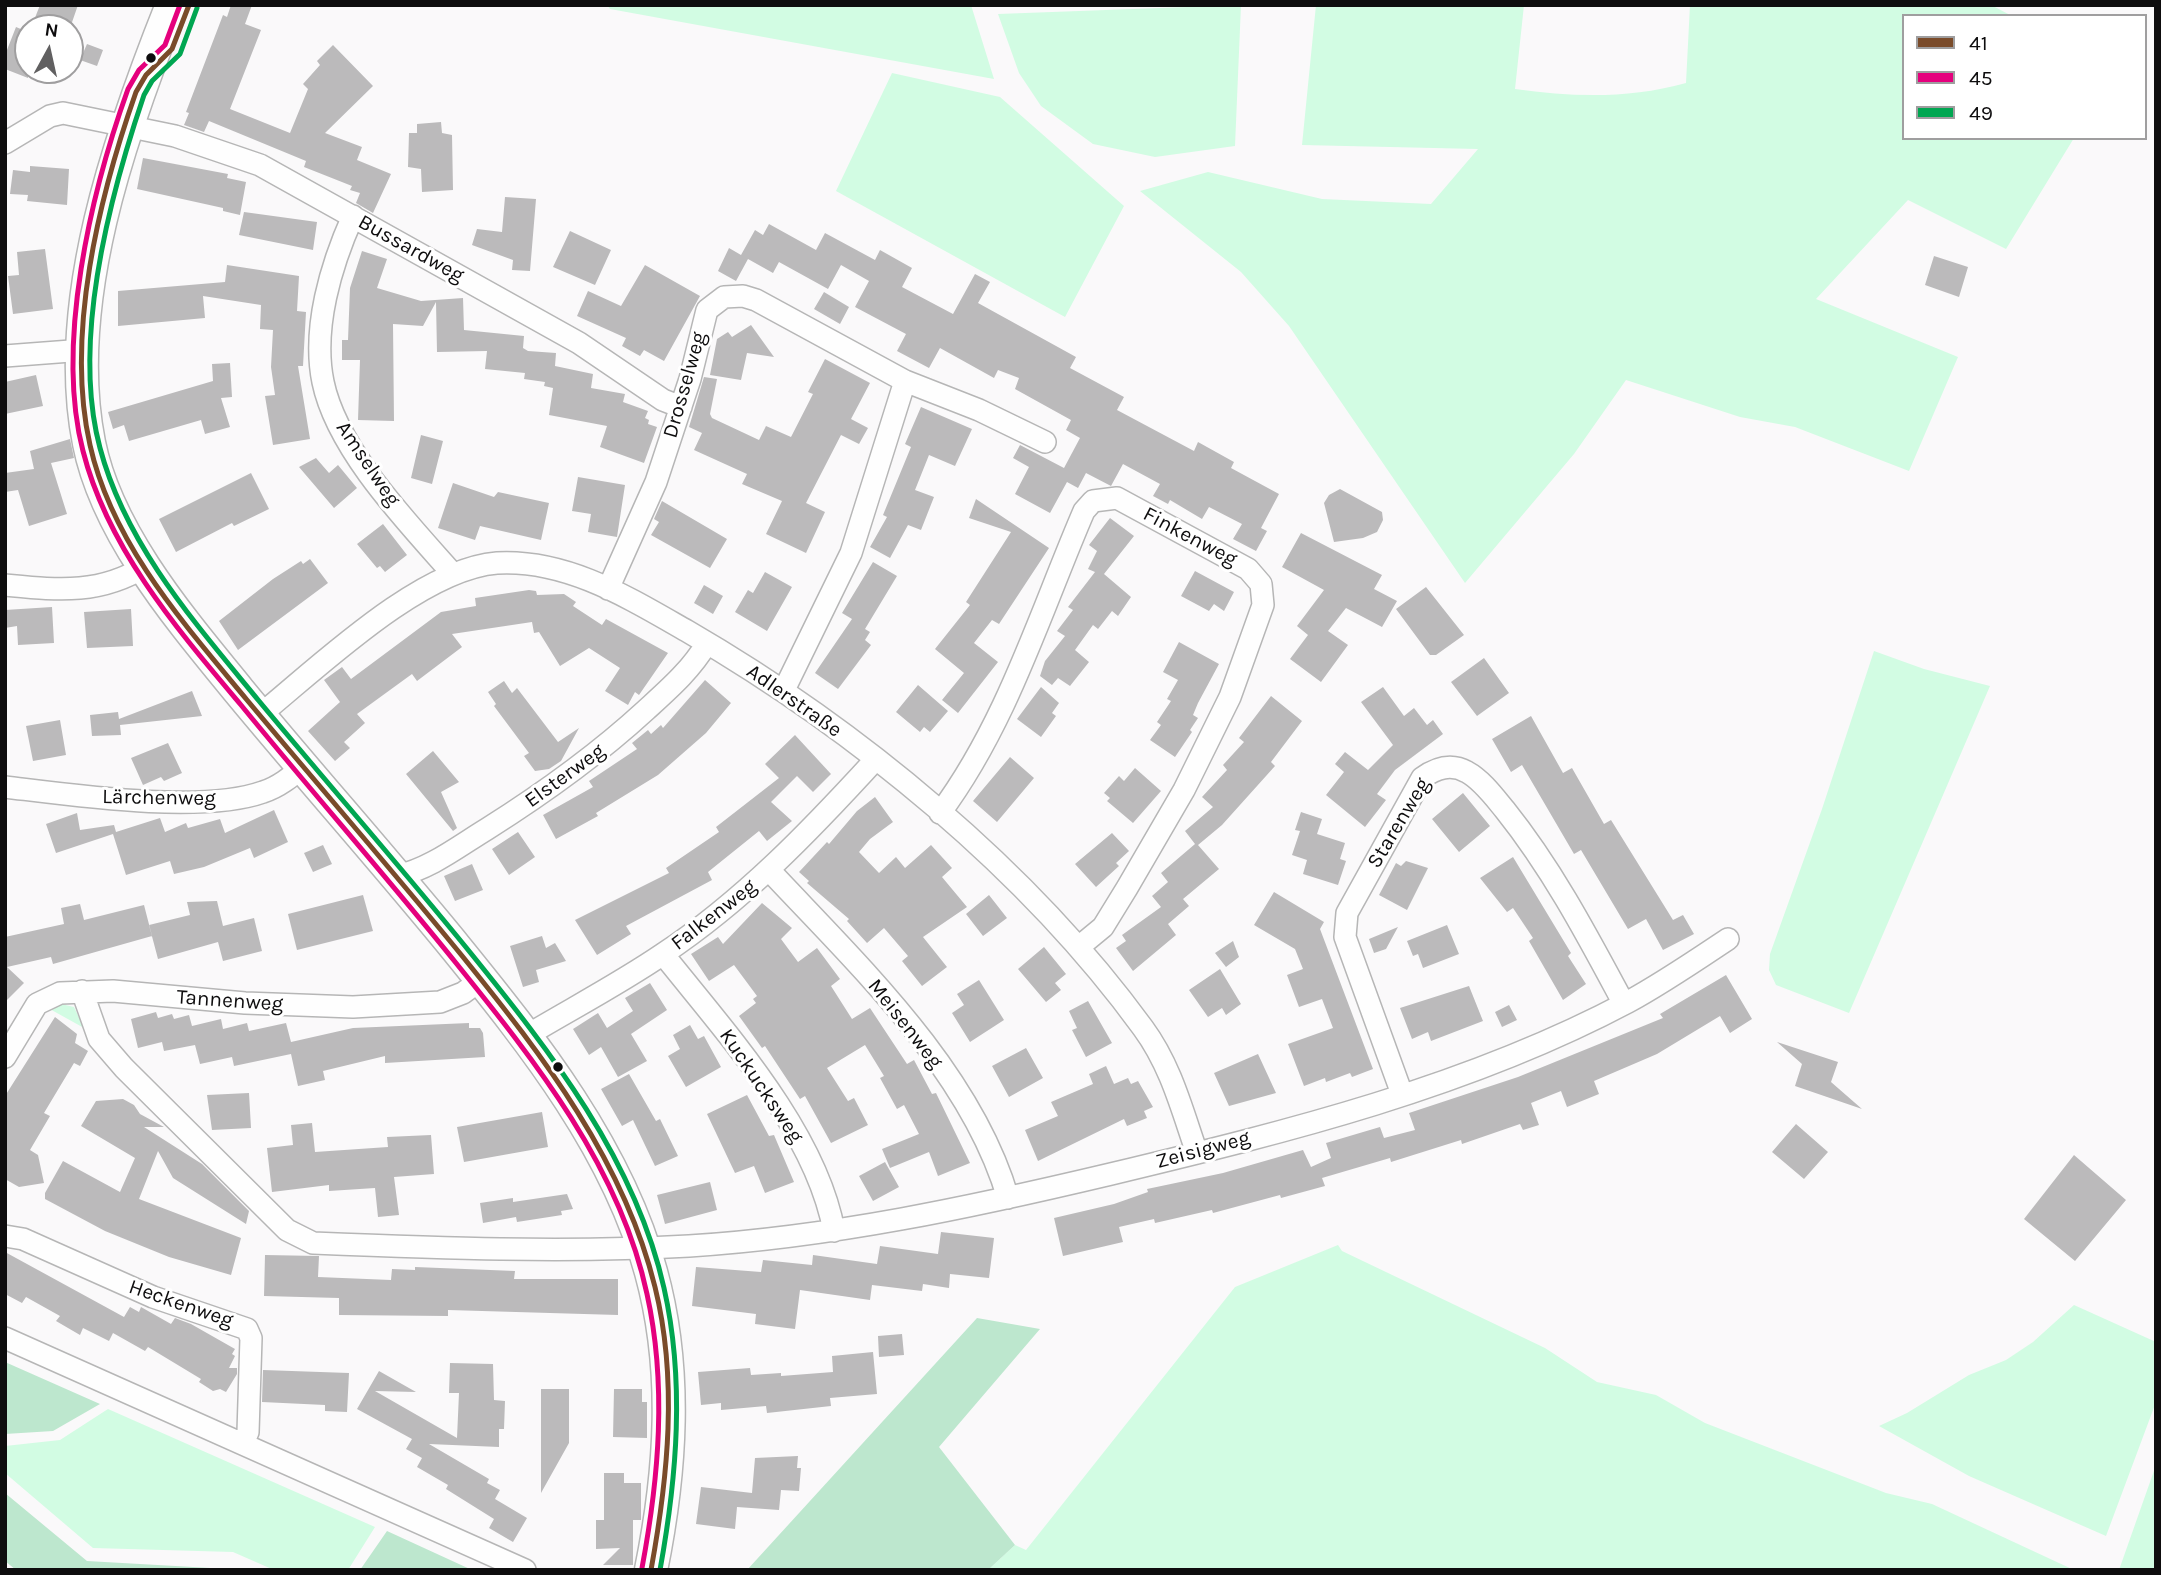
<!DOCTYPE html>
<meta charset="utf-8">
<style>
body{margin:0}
#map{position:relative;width:2161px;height:1575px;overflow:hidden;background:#faf9fa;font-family:Karla,sans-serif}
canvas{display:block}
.frame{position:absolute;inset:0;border:7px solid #0e0d0e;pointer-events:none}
.legend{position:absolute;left:1902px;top:14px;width:245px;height:126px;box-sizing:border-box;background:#fff;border:2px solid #9f9e9f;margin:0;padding:9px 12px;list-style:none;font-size:21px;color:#0e0d0e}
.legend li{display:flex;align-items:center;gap:14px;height:35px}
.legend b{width:35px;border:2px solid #9f9e9f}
.north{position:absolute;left:14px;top:14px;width:70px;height:70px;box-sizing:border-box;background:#fff;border:2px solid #9f9e9f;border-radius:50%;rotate:8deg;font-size:19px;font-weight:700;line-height:28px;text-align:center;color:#0e0d0e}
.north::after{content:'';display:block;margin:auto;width:24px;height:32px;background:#616061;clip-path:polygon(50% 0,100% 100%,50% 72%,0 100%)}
</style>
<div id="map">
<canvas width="2161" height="1575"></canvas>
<div class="frame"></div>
<ul class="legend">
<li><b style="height:9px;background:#7a4b2a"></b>41</li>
<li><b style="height:9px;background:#e5007d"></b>45</li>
<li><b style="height:9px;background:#00a651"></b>49</li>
</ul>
<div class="north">N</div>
</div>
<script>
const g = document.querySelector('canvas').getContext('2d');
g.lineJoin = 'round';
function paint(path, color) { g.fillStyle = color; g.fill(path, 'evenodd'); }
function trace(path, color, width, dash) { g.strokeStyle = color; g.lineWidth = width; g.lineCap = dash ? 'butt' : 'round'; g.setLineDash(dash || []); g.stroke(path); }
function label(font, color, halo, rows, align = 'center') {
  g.font = font + ' Karla,sans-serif'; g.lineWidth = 6; g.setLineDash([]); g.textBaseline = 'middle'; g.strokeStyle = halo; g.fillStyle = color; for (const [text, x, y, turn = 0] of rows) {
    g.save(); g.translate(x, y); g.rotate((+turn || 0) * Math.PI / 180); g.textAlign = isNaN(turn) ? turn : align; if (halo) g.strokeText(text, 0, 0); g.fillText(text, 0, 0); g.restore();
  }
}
paint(new Path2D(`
 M607 5H971L994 79 610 9Z
 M1241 5 1235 146 1155 157 1093 144 1041 106 1019 73 998 14Z
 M1316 5H1524L1515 89C1574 97 1628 99 1686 83L1690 5H1991L2012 16H1904V138H2074L2006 249 1908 200 1816 299 1958 357 1909 471 1795 427 1740 417 1626 380 1574 454 1465 583 1289 326 1241 272 1140 191 1208 172 1322 199 1431 204 1478 149 1302 145Z
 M892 73 1000 97 1124 206 1065 317 836 191Z
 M1874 651 1924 669 1990 686 1849 1013 1776 985 1769 970 1770 954 1822 809Z
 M61 1004 74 1007 84 1028 48 1008Z
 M1338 1245 1342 1251 1545 1348 1597 1382 1656 1395 1705 1423 1886 1493 1932 1504 2074 1570H988L1015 1545 1026 1550 1235 1287Z
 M2074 1305 2156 1342V1402L2106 1536 1969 1476 1879 1426 1907 1413 1969 1375 2006 1360 2033 1342Z
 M108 1409 375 1527 348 1570H274L233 1552 93 1548 5 1473V1446L60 1440Z
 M2156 1465V1570H2119Z`), '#d2fce3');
paint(new Path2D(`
 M977 1318 1040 1329 939 1447 1015 1545 988 1570H747Z
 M5 1362 100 1404 53 1431 5 1434Z
 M5 1493 87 1561 246 1570H16L5 1561Z
 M387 1531 472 1570H360Z`), '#bde7ce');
paint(new Path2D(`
 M40 5H78L70 28H31Z
 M231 5H252L245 24 261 30 230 109 290 133 308 89 303 84 320 65 317 61 333 45 373 86 325 133 362 147 357 160 391 174 373 213 356 203 360 193 350 190 352 186 304 167 306 161 209 121 204 132 184 125 189 113 186 112 223 15 227 17Z
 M16 27 28 32V78L5 69V55Z
 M87 44 103 50 97 66 80 60Z
 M441 122 442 133 452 135 453 190 422 192 421 169 408 167 409 133H417V124Z
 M143 158 228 174 227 178 246 182 240 215 223 211V208L137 189Z
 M30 166 69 169 67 205 27 201 28 195 10 194 13 170 30 172Z
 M505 197 536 199 530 271 512 270 513 260 472 245 477 229 502 232Z
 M244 212 317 222 313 250 239 235Z
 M769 224 816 250 825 233 875 260 880 250 912 268 902 287 953 314 975 274 990 282 978 303 1076 357 1070 368 1124 397 1117 410 1194 451 1198 442 1234 462 1231 468 1279 494 1261 528 1267 531 1256 551 1233 539 1242 524 1209 507 1202 519 1170 500 1168 504 1153 496 1160 484 1123 464 1111 486 1086 473 1078 488 1067 482 1050 513 1015 494 1029 467 1013 458 1020 445 1064 468 1080 438 1066 430 1071 420 1015 389 1019 378 998 370 994 378 940 348 929 368 897 351 906 334 855 307 869 281 841 265 828 289 779 262 773 273 748 259 736 281 718 271 729 248 741 255 755 230 763 235Z
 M570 231 611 250 595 285 553 267Z
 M45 249 53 309 13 314 8 276 19 275 17 252Z
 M362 251 387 259 377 288 421 301 463 298 464 330 524 336 523 348 528 351 556 353 555 366 593 374 591 388 625 394 623 402 648 411 645 418 649 420 648 424 657 427 644 463 600 447 607 426 549 415 553 388 544 386 545 382 524 379 525 373 485 369 487 351 437 352 436 302 423 326 393 324 394 421 358 420 360 360H342V340H348L350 288Z
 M1934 256 1968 267 1959 297 1925 285Z
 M227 265 299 276 297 311 306 312 303 366H298L310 439 273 445 265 396 275 395 271 367 273 330 260 329 261 305 203 296 205 318 118 326V291L225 282Z
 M645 265 700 296 664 361 644 350 640 356 622 346 626 338 577 316 588 291 621 306Z
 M824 292 849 307 840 324 814 309Z
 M751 325 774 357 747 353 741 380 710 375 717 339 728 332 732 337Z
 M825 359 870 383 851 419 868 428 859 444 841 435 806 503 825 512 806 553 766 534 782 501 742 484 747 474 694 450 702 433 689 427 704 377 717 379 710 414 712 418 759 440 766 426 791 437 813 394 808 392Z
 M230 363 232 397 221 398 230 427 205 434 201 420 129 441 124 425 113 429 108 412 213 381 212 364Z
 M36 375 43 406 5 414V382Z
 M921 407 972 429 955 466 929 455 915 490 934 497 921 530 908 525 890 558 870 547 887 517 883 515 911 447 905 444Z
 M421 435 443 441 432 484 411 478Z
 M70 439 74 458 51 463 67 514 29 526 18 490 5 492V473L34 469 30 451Z
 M316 458 329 473 338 465 357 488 334 508 299 467Z
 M251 473 269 509 234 526 232 523 176 552 159 519Z
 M578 477 625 485 617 537 588 532 591 514 572 511Z
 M453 483 494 497 498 492 549 503 541 540 480 526 475 540 438 528Z
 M1340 489 1382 512 1383 520 1377 532 1363 538 1334 542 1324 503 1329 495Z
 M976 499 1049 548 999 624 992 620 974 643 998 662 958 713 942 700 964 673 935 649 970 605 966 602 1011 532 969 518Z
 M662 501 727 539 710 568 651 535 659 522 654 519Z
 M1110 518 1134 536 1104 574 1131 597 1118 616 1112 611 1098 629 1093 625 1075 650 1089 662 1070 686 1058 678 1052 685 1040 676 1045 661 1065 636 1057 631 1073 610 1068 607 1095 572 1088 569 1097 551 1089 545Z
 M383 524 407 555 385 572 380 566 377 568 357 544Z
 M1301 533 1382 575 1374 589 1397 601 1382 627 1346 608 1328 631 1348 645 1321 682 1290 659 1308 635 1297 626 1324 590 1282 567Z
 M310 559 328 583 238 650 219 621 273 579 301 561 303 564Z
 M873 562 897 576 865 629 870 632 865 640 871 645 838 689 815 673 852 619 842 613Z
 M1195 571 1234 592 1224 611 1214 604 1209 611 1181 596Z
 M765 572 792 587 767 631 735 612 748 590 753 593Z
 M704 585 723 596 713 614 694 603Z
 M1426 587 1464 635 1436 655H1430L1396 609Z
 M529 590 536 591 537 595 564 594 576 602 573 606 602 625 606 619 668 653 639 695 635 692 628 705 605 691 620 668 589 648 560 666 539 632 534 633 532 622 452 634 462 647 417 681 412 674 357 714 365 723 344 742 350 748 335 761 308 731 340 702 324 680 342 667 351 679 441 612 476 606 475 598Z
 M52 607 54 643 18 645 17 626 5 628V610Z
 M131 609 133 646 87 648 84 612Z
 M1179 642 1219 664 1198 703 1193 715 1198 718 1190 730 1192 732 1175 757 1150 740 1161 725 1157 722 1171 701 1167 699 1178 680 1163 672Z
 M1484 658 1509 693 1477 716 1451 682Z
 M705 680 731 703 706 733 658 775 596 813 598 816 556 839 543 815 593 787 589 781 637 749 632 743 648 730 651 734 661 725 663 728Z
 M504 681 512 693 517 688 558 742 579 728 561 761 549 769 535 771 524 756 529 753 494 706 496 704 488 692Z
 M918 685 948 711 930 732 924 727 920 732 896 712Z
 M1041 687 1059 703 1052 713 1056 716 1041 737 1017 719Z
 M1383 687 1404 716 1414 708 1427 725 1433 720 1443 734 1395 770 1377 794 1386 800 1365 827 1326 795 1344 772 1335 764 1345 752 1368 770 1393 745 1361 702Z
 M192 691 202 716 120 725 121 735 92 736 90 715 118 712 119 719Z
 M1271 696 1302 721 1271 762 1275 766 1222 825 1198 845 1219 869 1183 899 1189 906 1168 924 1176 935 1133 971 1116 948 1126 941 1122 935 1161 907 1152 896 1168 882 1161 873 1195 844 1185 831 1213 807 1202 797 1227 770 1223 765 1244 742 1239 738Z
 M1531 716 1563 773 1572 768 1604 824 1611 820 1673 920 1683 915 1694 934 1663 950 1646 919 1628 929 1581 850 1574 854 1522 765 1511 772 1492 739Z
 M60 720 66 755 33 761 26 726Z
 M795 735 831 774 813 792 797 776 771 802 792 821 767 841 759 831 708 872 712 880 626 926 631 934 597 955 575 920 669 873 666 868 719 832 716 827 779 778 765 764Z
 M168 743 182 773 164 781 161 777 143 785 131 758Z
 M433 751 459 782 441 792 457 828 453 831 406 774Z
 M1010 757 1034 778 997 822 973 801Z
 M1135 768 1161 791 1133 823 1107 801 1110 798 1104 793 1119 776 1124 781Z
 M1463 793 1490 826 1459 852 1432 819Z
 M875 797 893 822 870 839 859 852 879 873 896 857 905 868 931 845 952 868 942 877 967 907 923 937 947 967 922 986 902 961 908 956 884 928 867 943 847 921 849 919 807 883 809 881 799 872 827 842 829 844 857 811Z
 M274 810 288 842 254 858 250 848 204 867 174 874 170 861 126 875 113 834 56 853 46 824 77 813 80 830 114 825 116 832 160 818 165 832 186 823 188 828 220 819 225 833Z
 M1301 812 1322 819 1317 834 1345 843 1340 859 1346 861 1338 885 1303 874 1307 860 1292 855 1300 831 1295 830Z
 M518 832 535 857 509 875 492 849Z
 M1112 833 1129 851 1116 863 1119 866 1096 887 1075 864Z
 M323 845 332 864 313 872 304 853Z
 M1513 857 1571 953 1568 956 1586 984 1563 1000 1529 941 1533 938 1513 908 1507 912 1480 878Z
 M1406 861 1428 868 1407 910 1379 895 1396 863 1401 866Z
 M472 864 483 890 455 901 444 876Z
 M1274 892 1324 922 1320 929 1373 1069 1352 1077 1350 1073 1326 1082 1325 1078 1304 1086 1288 1044 1333 1028 1322 999 1299 1007 1287 975 1303 969 1295 949 1254 925Z
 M363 895 373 931 297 950 288 914Z
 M989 895 1007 918 983 936 966 914Z
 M217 901 223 926 254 918 262 951 223 961 218 942 158 959 149 925 190 915 187 902Z
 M762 903 792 928 781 939 798 962 817 948 840 979 831 986 852 1019 870 1008 907 1064 914 1060 932 1094 936 1093 970 1163 938 1176 929 1152 890 1168 882 1149 919 1134 904 1105 897 1109 880 1078 884 1076 865 1045 827 1068 848 1101 854 1098 868 1125 831 1143 805 1096 800 1099 765 1046 762 1048 739 1016 756 1003 753 999 757 996 734 965 709 981 691 954 718 937 723 944Z
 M80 904 84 920 144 905 152 936 53 964 51 957 7 967 24 983 5 1002V937L64 924 61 908Z
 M1447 925 1459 954 1423 968 1418 954 1413 956 1407 941Z
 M1398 927 1386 949 1374 953 1369 939Z
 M542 936 546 948 555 943 566 961 536 970 539 982 523 987 510 946Z
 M1233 941 1239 957 1226 967 1215 953Z
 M1044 947 1066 974 1055 983 1061 990 1046 1002 1018 969Z
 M1220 969 1241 1004 1226 1015 1222 1008 1208 1017 1189 990Z
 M1726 975 1752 1019 1730 1033 1720 1016 1657 1054 1594 1081 1599 1094 1567 1107 1561 1091 1531 1103 1539 1125 1523 1130 1520 1124 1462 1144 1461 1140 1391 1162 1390 1158 1322 1178 1325 1186 1281 1198 1280 1195 1213 1213 1212 1210 1155 1223 1154 1219 1119 1227 1123 1242 1063 1256 1054 1218 1114 1204 1148 1192 1147 1189 1223 1173 1303 1150 1311 1167 1331 1158 1326 1143 1380 1127 1384 1138 1415 1130 1409 1113 1518 1077 1663 1018 1660 1014Z
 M979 980 1004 1020 970 1042 952 1013 964 1005 957 994Z
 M650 983 667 1010 631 1034 647 1061 618 1077 601 1047 589 1055 573 1029 598 1013 607 1028 633 1011 625 998Z
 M1469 986 1483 1021 1431 1041 1428 1032 1412 1039 1400 1008Z
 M1088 1001 1112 1043 1086 1057 1072 1030 1077 1028 1069 1011Z
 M1509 1005 1517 1020 1502 1027 1495 1012Z
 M156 1012 158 1018 172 1014 174 1019 189 1015 192 1026 221 1019 223 1029 247 1023 249 1031 286 1023 291 1042 353 1028 469 1023V1028H480L483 1033 485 1057 385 1063V1056L323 1071 325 1080 298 1086 291 1054 234 1066 232 1057 200 1064 195 1045 164 1051 162 1042 138 1048 131 1019Z
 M55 1017 77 1034 75 1043 88 1051 80 1066 74 1063 44 1113 50 1116 30 1150 38 1155 44 1183 19 1187 5 1179V1096Z
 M690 1025 698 1039 704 1036 721 1067 686 1087 668 1056 680 1049 673 1035Z
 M1777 1042 1838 1062 1831 1082 1862 1109 1795 1086 1802 1064Z
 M1026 1048 1043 1078 1009 1097 992 1066Z
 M1258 1054 1276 1093 1229 1106 1214 1073Z
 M1106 1066 1114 1084 1128 1078 1131 1084 1138 1081 1153 1107 1144 1111 1147 1118 1127 1126 1124 1119 1038 1161 1025 1130 1058 1116 1051 1102 1093 1084 1089 1074Z
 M629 1074 656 1121 660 1119 678 1156 655 1166 633 1120 622 1126 601 1089Z
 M249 1093 251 1128 212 1130 207 1095Z
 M747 1095 769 1136 774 1135 794 1182 765 1193 754 1166 735 1173 707 1114Z
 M123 1099 134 1105 140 1114 164 1127H144L202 1164 249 1211 246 1224 173 1178 158 1151 139 1199 241 1238 231 1275 169 1257 105 1231 45 1199V1193L63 1161 120 1192 135 1158 81 1126 96 1101Z
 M542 1112 548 1147 464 1162 457 1127Z
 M312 1123 315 1152 388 1147 387 1137 431 1135 434 1174 394 1177 399 1215 378 1217 375 1188 329 1191V1185L272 1192 267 1148 293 1145 291 1125Z
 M1796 1124 1828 1152 1804 1179 1772 1152Z
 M2074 1155 2126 1200 2075 1261 2024 1219Z
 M885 1162 899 1187 873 1201 859 1176Z
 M710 1182 717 1210 665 1224 657 1195Z
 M567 1194 573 1209 561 1211 562 1215 517 1222 516 1217 483 1223 480 1203 513 1198V1202Z
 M941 1232 994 1238 989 1278 950 1274 949 1288 923 1284 922 1291 872 1285 870 1300 800 1290 795 1329 755 1324 756 1314 692 1306 696 1267 761 1272 763 1260 812 1265 813 1255 877 1264 880 1246 938 1254Z
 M5 1252 124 1317 130 1307 139 1312 141 1307 171 1324 175 1318 191 1324 235 1349 232 1354 235 1356 229 1368H237V1374L226 1392 220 1389 213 1391 199 1382 201 1379 148 1347 145 1351 113 1333 109 1341 83 1328 80 1335 56 1321 60 1316 26 1297 22 1303 5 1294Z
 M265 1255 319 1256 318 1277 391 1280 392 1269 415 1270V1267L515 1271 514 1279H618V1315L448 1310V1316L339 1315V1298L264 1296Z
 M902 1334 904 1355 879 1357 878 1336Z
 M873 1352 877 1394 830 1398 831 1406 767 1413 766 1406 721 1410V1403L701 1405 698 1372 750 1368 751 1375 781 1373V1376L833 1372 832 1356Z
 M450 1363 493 1364 494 1400 505 1401 504 1429H499V1447L429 1444 489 1479 487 1483 500 1490 495 1499 527 1518 513 1542 489 1528 494 1519 446 1489 448 1485 417 1467 422 1458 406 1449 412 1439 357 1409 379 1371 416 1392 375 1391 457 1438 459 1393H449Z
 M263 1370 349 1373 347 1412 325 1411V1405L262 1402Z
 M541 1389H569V1443L541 1493Z
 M614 1389H642V1402H647V1438L613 1437Z
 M798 1456 797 1468H801L799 1491 781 1490 779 1510 737 1507 735 1529 696 1524 701 1487 752 1493 755 1458Z
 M604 1473H624V1483H641V1520H633V1565H603L620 1548 596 1549V1520H604Z`), '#bbbabb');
const street = new Path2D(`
 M5 143 50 116 63 113 175 136 260 165 579 343 663 400 681 407
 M353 216C331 265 312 328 323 382 337 450 408 523 453 574
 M5 356 84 350
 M905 381 979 410 1045 442
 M5 585C58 590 99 595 146 566
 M608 589 656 482 690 379 707 310 724 297 743 296 756 300 905 381 851 553 784 690
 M260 715C319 667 420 569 497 563 567 559 629 598 687 631 856 729 1028 870 1143 1028 1171 1066 1182 1110 1197 1153
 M5 787C72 795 201 814 263 792 279 787 292 776 304 766
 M940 813C1007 723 1040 613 1084 511L1093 501 1117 498 1248 569 1261 584 1263 605 1230 697 1184 790 1127 888 1103 927 1080 946
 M770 871C858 965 971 1071 1008 1198
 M397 876C430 869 459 846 487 829 544 793 596 756 646 710 669 689 691 670 707 643
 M663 954C725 1032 816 1131 834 1231
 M82 991 99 1039 124 1068 287 1230 313 1243C438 1248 564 1253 689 1246 832 1237 972 1207 1111 1174 1286 1132 1468 1087 1628 1002 1663 983 1695 961 1728 939
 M526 1036C571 1009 619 984 663 954 744 900 810 831 875 760
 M5 1057 37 1004 60 993 113 991 245 1003 353 1007 440 1002 463 993 481 980
 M1402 1094 1345 937 1347 913 1422 778C1436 768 1451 763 1467 772 1482 780 1495 798 1505 810 1553 870 1588 937 1624 1004
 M5 1236 23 1239 153 1297 247 1329 251 1338 248 1432 243 1444
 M5 1338 525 1570`);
const secondary = new Path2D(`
 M172 5C120 135 61 303 89 443 107 534 182 621 239 691 310 777 385 861 456 948 534 1044 618 1150 651 1272 678 1370 671 1471 651 1570`);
trace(street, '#b6b6b6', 24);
trace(secondary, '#b6b6b6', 35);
trace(street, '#fefefe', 21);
trace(secondary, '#fefefe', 32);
trace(new Path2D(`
 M189 5 172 49 146 75 136 92C99 197 65 335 90 445 112 544 185 625 247 700 319 786 392 870 463 957 543 1056 624 1161 655 1287 678 1380 668 1477 651 1570`), '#7a4b2a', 5);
trace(new Path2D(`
 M180 5 165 45 139 70 128 89C91 192 55 344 83 451 108 549 177 629 241 705 312 792 386 876 456 963 535 1061 620 1167 647 1294 667 1385 659 1477 642 1568`), '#e5007d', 5);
trace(new Path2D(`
 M197 8 180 54 152 81 144 95C109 198 71 341 100 448 126 546 196 624 259 701 328 784 400 866 469 951 550 1051 635 1159 664 1288 685 1381 677 1476 660 1570`), '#00a651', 5);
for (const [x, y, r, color] of [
 [151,58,6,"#0e0d0e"],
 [558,1067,6,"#0e0d0e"]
]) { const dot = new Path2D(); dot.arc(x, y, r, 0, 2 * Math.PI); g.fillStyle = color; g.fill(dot); trace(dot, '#fff', 2.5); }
label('21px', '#0e0d0e', '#fff', [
 ["Bussardweg",411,249,29],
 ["Drosselweg",685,385,-74],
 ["Amselweg",368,464,56],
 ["Finkenweg",1190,537,28],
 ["Adlerstraße",794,701,35],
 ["Elsterweg",565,776,-36],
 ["Lärchenweg",159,798,1],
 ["Starenweg",1399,823,-59],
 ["Falkenweg",714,915,-38],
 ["Tannenweg",230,1001,4],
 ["Meisenweg",905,1024,52],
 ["Kuckucksweg",761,1086,56],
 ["Zeisigweg",1203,1150,-15],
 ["Heckenweg",181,1304,19]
]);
</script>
